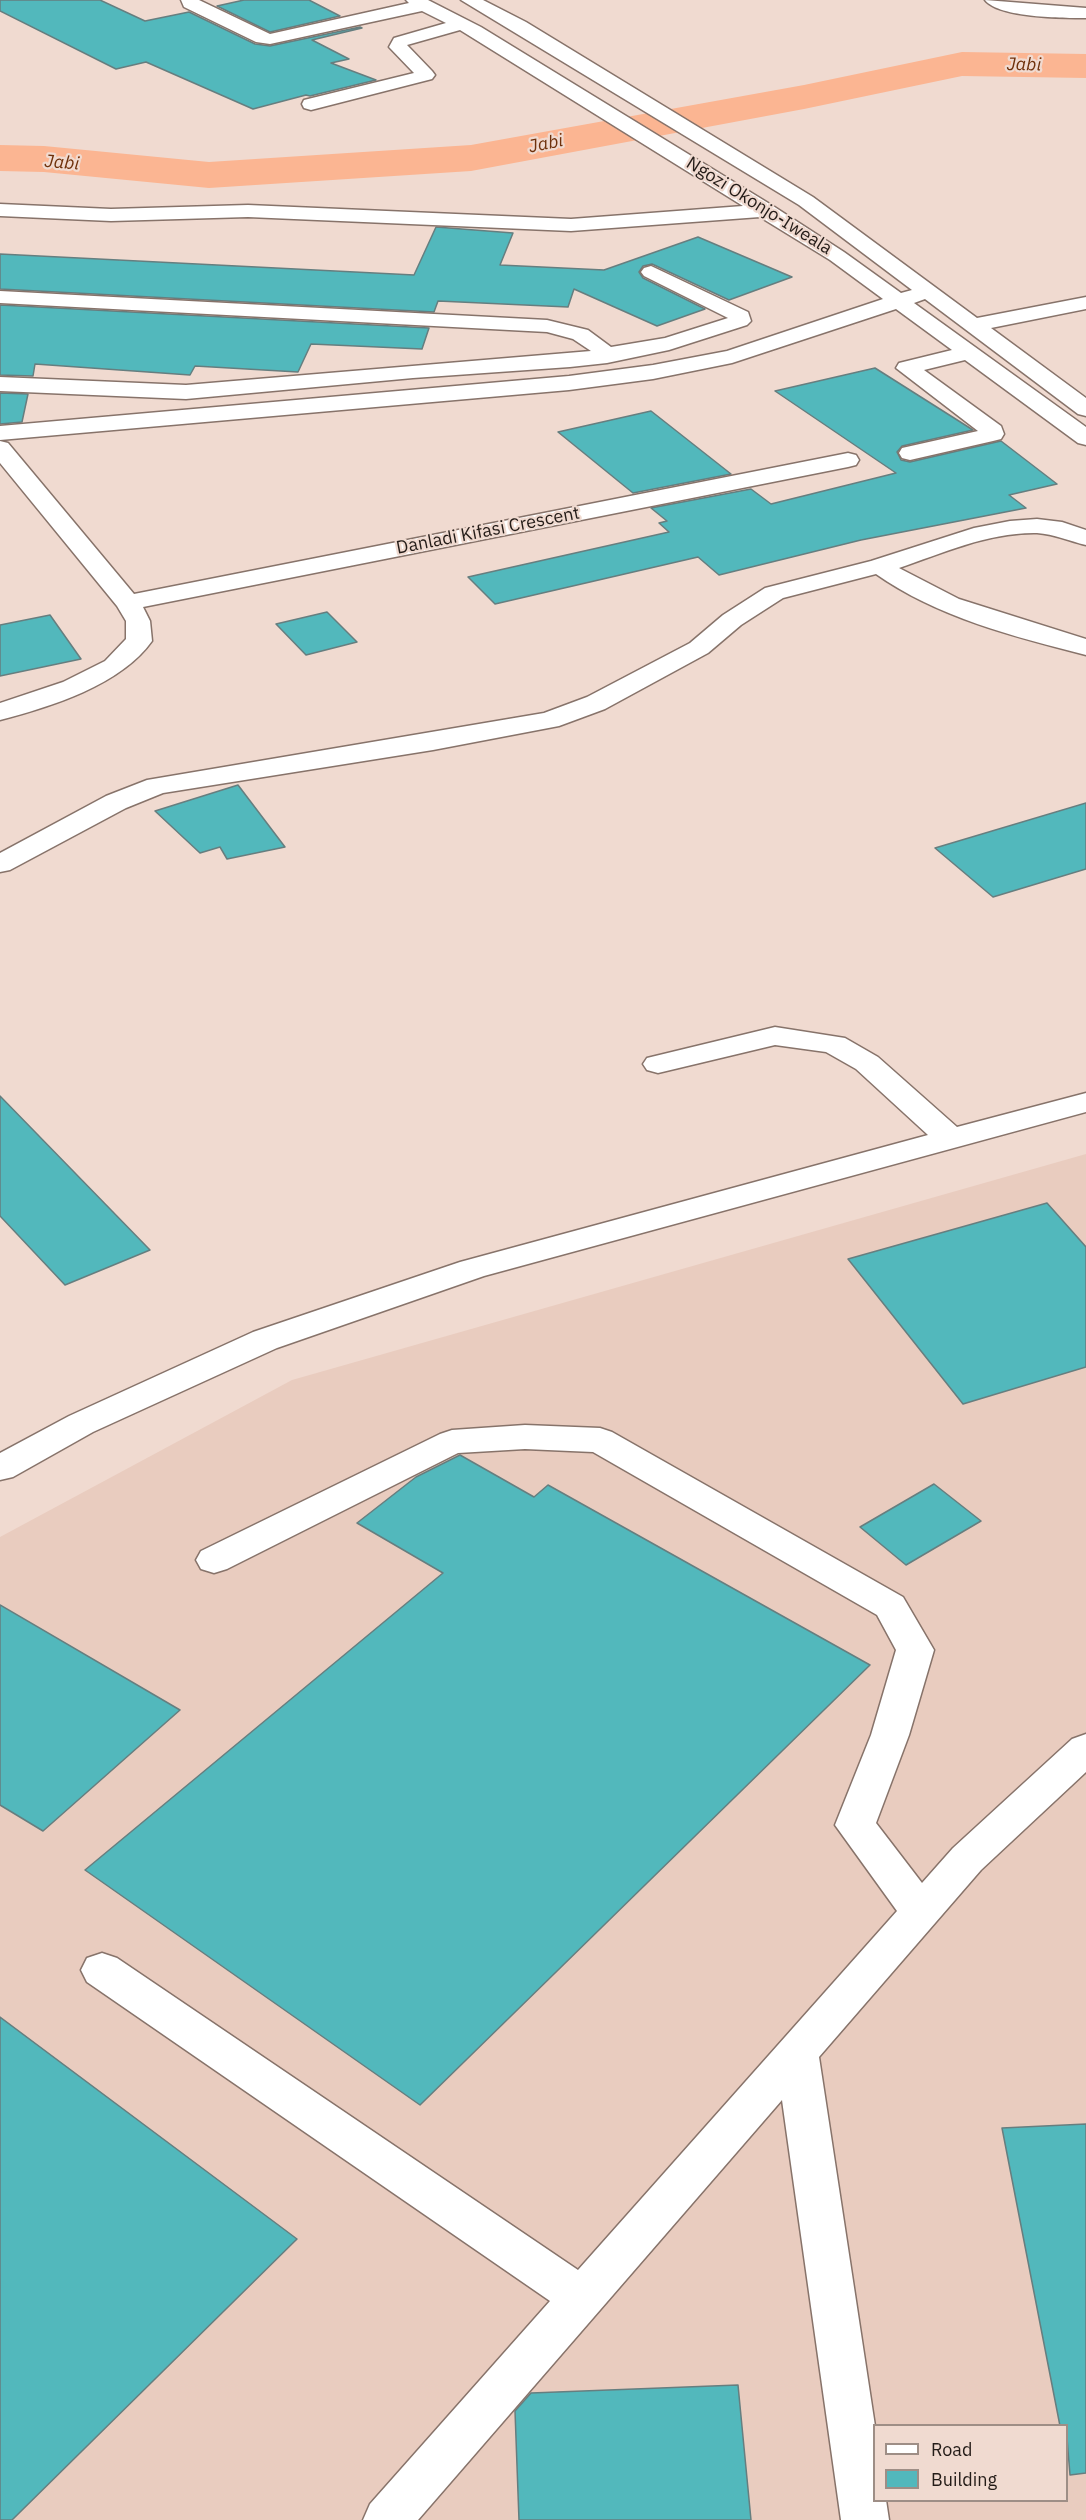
<!DOCTYPE html>
<style>
body{margin:0}
#map{position:relative;width:1086px;height:2520px;overflow:hidden;background:#f0dad0;font-family:"IBM Plex Sans",sans-serif}
canvas{display:block}
.legend{position:absolute;left:873px;top:2424px;width:195px;height:78px;box-sizing:border-box;background:#f0dad0;border:2px solid #9e8e86;margin:0;padding:8px 10px;list-style:none;font-size:18px;color:#241c18}
.legend li{display:flex;align-items:center;gap:12px;height:30px}
.legend b{width:30px;border:2px solid #9e8e86}
</style>
<div id="map">
<canvas width="1086" height="2520"></canvas>
<ul class="legend">
<li><b style="height:8px;background:#fff"></b>Road</li>
<li><b style="height:16px;background:#52b8bc"></b>Building</li>
</ul>
</div>
<script>
const g = document.querySelector('canvas').getContext('2d');
g.lineJoin = 'round';
function paint(path, color) { g.fillStyle = color; g.fill(path, 'evenodd'); }
function trace(path, color, width, dash) { g.strokeStyle = color; g.lineWidth = width; g.lineCap = dash ? 'butt' : 'round'; g.setLineDash(dash || []); g.stroke(path); }
function label(font, color, halo, rows, align = 'center') {
  g.font = font + ' "IBM Plex Sans",sans-serif'; g.lineWidth = 4.5; g.setLineDash([]); g.textBaseline = 'middle'; g.strokeStyle = halo; g.fillStyle = color; for (const [text, x, y, turn = 0] of rows) {
    g.save(); g.translate(x, y); g.rotate((+turn || 0) * Math.PI / 180); g.textAlign = isNaN(turn) ? turn : align; if (halo) g.strokeText(text, 0, 0); g.fillText(text, 0, 0); g.restore();
  }
}
paint(new Path2D(`
 M1086 1154V2520H0V1537L292 1380ZM874 2426H1066V2500H874Z`), '#e9ccbf');
paint(new Path2D(`
 M962 52 1086 54V78L962 76 804 109 471 171 209 188 44 172 0 171V145L44 146 209 162 471 145 804 85Z`), '#fbb592');
const building = new Path2D(`
 M0 0H100L145 21 189 12 255 44 270 46 360 27 362 28 312 40 349 59 331 63 376 80 310 96 306 95 253 109 146 62 116 69 0 11Z
 M244 0H309L340 16 270 32 217 6Z
 M436 227 513 233 500 265 604 270 698 237 792 277 729 300 652 264 643 266 639 272 643 278 705 309 657 326 574 289 568 307 438 301 434 312 0 289V254L414 275Z
 M0 305 429 328 422 349 311 344 298 372 195 366 190 375 35 364 33 376 0 375Z
 M875 368 973 430 902 446 897 452 901 460 910 462 1001 441 1057 484 1009 495 1026 508 861 540 719 575 698 557 495 604 468 577 669 532 659 523 667 521 651 508 751 489 771 504 896 473 775 391Z
 M0 393 28 394 22 422 0 424Z
 M651 411 731 474 633 493 558 432Z
 M327 612 357 642 306 655 276 624Z
 M50 615 81 659 0 676V625Z
 M238 785 285 847 227 859 220 847 200 853 155 811Z
 M1086 803V869L993 897 935 848Z
 M0 1096 150 1250 65 1285 0 1216Z
 M1047 1203 1086 1247V1367L963 1404 848 1259Z
 M460 1455 534 1497 548 1485 870 1665 420 2105 85 1870 443 1573 357 1523 416 1477Z
 M934 1484 981 1521 906 1565 860 1527Z
 M0 1605 180 1710 43 1831 0 1805Z
 M0 2017 297 2239 12 2520H0Z
 M1086 2124V2473L1070 2475 1066 2426H1060L1002 2128Z
 M738 2385 751 2520H519L515 2411 531 2393Z`);
paint(building, '#52b8bc');
trace(building, '#667e7f', 1.5);
const minor = new Path2D(`
 M181 0H199L270 34 409 3 406 0H428L481 27 773 206 844 252 901 293 912 290 799 205 461 0H483L526 22 813 197 977 318 1086 297V309L991 328 1086 398V416L1078 414 925 299 914 303 1086 427V445L1078 443 965 360 924 370 1001 426 1004 434 1001 439 993 441 910 460 902 458 899 453 902 448 978 431 896 368 899 363 952 350 896 309 732 363 653 379 569 390 0 440V426L569 376 653 365 727 351 883 299 830 260 760 217 571 231 248 217 111 221 0 216V204L111 209 248 205 571 219 743 206 460 30 407 45 432 71 435 75 432 79 311 110 304 108 302 104 304 100 414 73 389 47 394 38 446 23 422 11 270 44 256 42 184 7Z
 M985 0 1086 8V18C1064 18 999 18 985 0Z
 M651 266 748 312 751 321 747 325 669 350 607 363 570 367 413 378 186 399 0 391V377L186 385 591 351 573 339 547 332 0 303V291L547 320 588 330 611 347 665 338 728 318 644 276 641 272 644 268Z
 M0 441 8 443 134 594 848 453 856 455 859 460 856 465 848 467 143 607 150 621 152 641C121 685 50 707 0 720V703L63 682 105 661 126 639V621L117 606 0 463Z
 M1037 519 1062 522 1086 530V545C1069 541 1054 534 1037 533 989 532 943 553 899 568L959 599 1086 639V655C1015 637 937 617 876 574L783 598 741 625 708 653 605 709 559 726 433 750 163 793 126 808 10 870 0 872V853L106 796 147 780 544 713 587 697 690 643 723 615 765 588 871 561 974 528 1010 521Z
 M775 1027 845 1038 878 1057 957 1127 1086 1093V1112L484 1276 277 1348 93 1432 13 1477 0 1480V1453L69 1416 253 1332 460 1262 928 1135 856 1069 826 1052 775 1045 658 1073 647 1070 643 1064 647 1058Z
 M525 1425 600 1428 612 1432 903 1597 934 1650 909 1735 876 1823 922 1883 953 1848 1072 1739 1086 1734V1772L981 1870 819 2057 875 2426 874 2500H886L889 2520H841L782 2100 418 2520H363L370 2504 550 2301 87 1982 81 1970 87 1958 102 1953 117 1958 578 2270 897 1911 835 1825 871 1735 896 1650 877 1615 593 1452 525 1449 458 1453 227 1569 214 1573 201 1569 196 1560 201 1551 440 1434 452 1430Z`);
trace(minor, '#87736a', 3);
paint(minor, '#fff');
label('italic 18px', '#6f310b', '#f0dad0', [
 ["Jabi",1024,65,1],
 ["Jabi",546,144,-11],
 ["Jabi",62,163,5]
]);
label('18px', '#241c18', '#f0dad0', [
 ["Ngozi Okonjo-Iweala",759,206,32],
 ["Danladi Kifasi Crescent",488,531,-11]
]);
</script>
